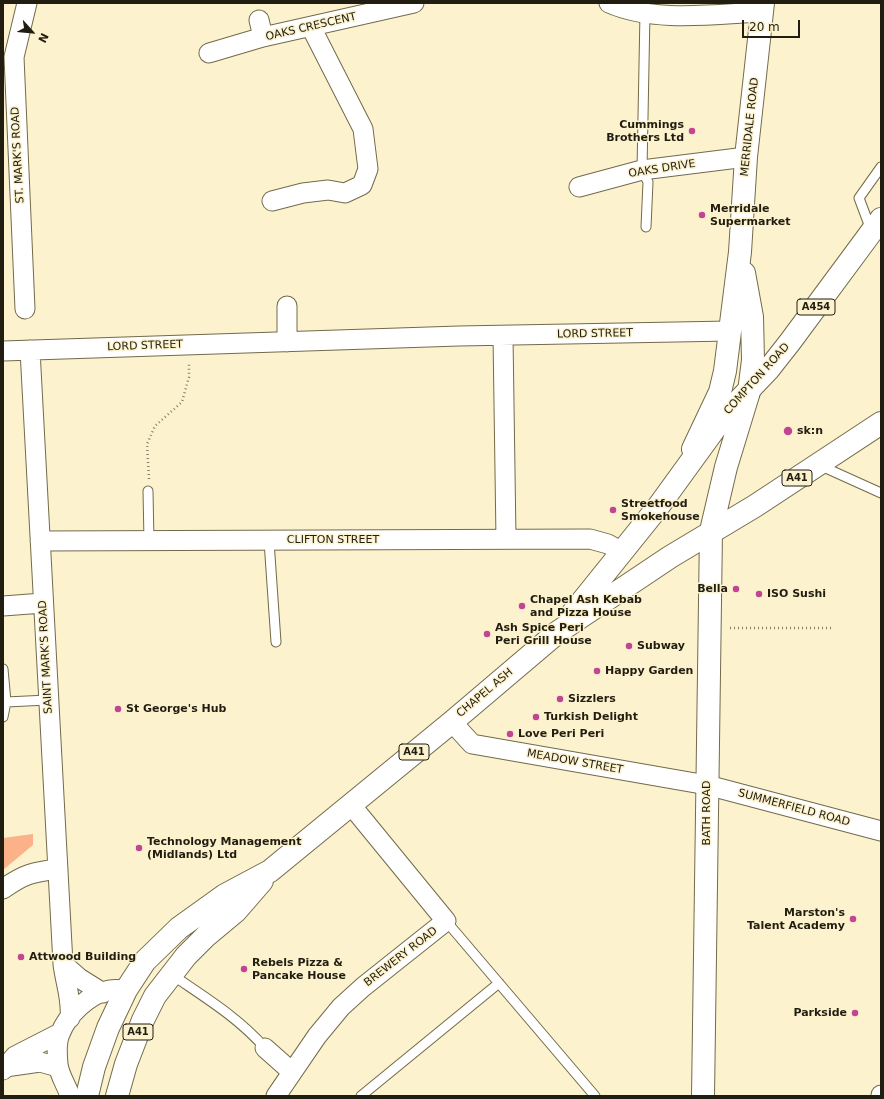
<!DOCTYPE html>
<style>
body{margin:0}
#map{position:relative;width:884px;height:1099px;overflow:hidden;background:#fcf2ce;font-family:"DejaVu Sans",sans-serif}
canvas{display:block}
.frame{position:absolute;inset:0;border:4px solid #211d10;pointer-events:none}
.north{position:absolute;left:12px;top:12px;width:40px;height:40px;-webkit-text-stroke:3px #fcf2ce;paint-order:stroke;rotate:117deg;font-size:11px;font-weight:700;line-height:16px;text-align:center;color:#211d10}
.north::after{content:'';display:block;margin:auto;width:14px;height:18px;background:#211d10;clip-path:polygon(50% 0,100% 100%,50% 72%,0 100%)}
.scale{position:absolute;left:742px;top:20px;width:58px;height:18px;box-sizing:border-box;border:2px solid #211d10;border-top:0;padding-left:5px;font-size:12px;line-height:14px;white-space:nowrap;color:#211d10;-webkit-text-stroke:3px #fcf2ce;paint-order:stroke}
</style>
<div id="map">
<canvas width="884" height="1099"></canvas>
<div class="frame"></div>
<div class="north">N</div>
<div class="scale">20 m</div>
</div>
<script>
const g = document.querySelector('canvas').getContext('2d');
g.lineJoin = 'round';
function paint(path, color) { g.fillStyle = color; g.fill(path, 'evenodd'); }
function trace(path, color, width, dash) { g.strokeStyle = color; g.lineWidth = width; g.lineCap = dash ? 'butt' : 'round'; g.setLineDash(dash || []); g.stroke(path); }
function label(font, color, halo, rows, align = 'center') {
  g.font = font + ' "DejaVu Sans",sans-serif'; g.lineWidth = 3; g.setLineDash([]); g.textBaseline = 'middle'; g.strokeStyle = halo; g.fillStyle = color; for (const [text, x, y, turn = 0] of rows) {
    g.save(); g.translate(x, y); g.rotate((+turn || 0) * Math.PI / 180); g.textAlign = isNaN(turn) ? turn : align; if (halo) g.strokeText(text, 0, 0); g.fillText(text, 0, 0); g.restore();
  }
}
paint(new Path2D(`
 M33 834V845L3 870V838Z`), '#fbb288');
const lane = new Path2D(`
 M645 12 642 170 648 182 646 227
 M871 230 859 198 881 167
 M819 465 881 493
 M148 491 149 541
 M269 541 276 642
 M3 669 6 702 3 717
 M6 702 48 700
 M446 921 595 1096
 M171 974C204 997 238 1017 265 1048
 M361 1096 499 983`);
const street = new Path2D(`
 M609 3C654 23 715 14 762 12
 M259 20 263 37
 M209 53 263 37 414 3
 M579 187 642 170 746 157
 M272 201 303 193 328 190 345 193 362 185 368 169 363 129 311 27
 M287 306V342
 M25 309 14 57 27 3
 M503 336 506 539
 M30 350 63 964C65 982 72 999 70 1018
 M3 351 459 336 730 331
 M40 541 590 539 608 544 622 552
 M3 606 43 603
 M452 722 472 744 707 785 881 831
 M3 889C24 874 33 872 58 869
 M63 964 79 978 103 993
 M265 1048 292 1072
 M5 1067 40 1062 58 1067
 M3 1070 15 1056 60 1033
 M70 1096C67 1086 59 1075 58 1064 57 1054 56 1043 60 1034 67 1015 90 993 110 990 115 989 121 990 126 990
 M276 1096 317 1036 341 1007 363 987 446 921 351 805
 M881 1096V1095`);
const secondary = new Path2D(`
 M744 273 752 317 753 360 749 392
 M693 449 720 392 725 371 740 252 746 157 763 3
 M703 1096 711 531`);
const highway = new Path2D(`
 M711 531 726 467 748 395
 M572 614 658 507 724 416 768 370 790 342 881 219
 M87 1096 94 1067 108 1028 126 990 145 961 179 928 225 895 270 871 452 722 558 632 670 557 755 506 881 423
 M117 1096 126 1064 143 1020 155 996 186 956 206 936 236 911 262 881`);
trace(lane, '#736a4a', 11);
trace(street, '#736a4a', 21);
trace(secondary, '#736a4a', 24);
trace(highway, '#736a4a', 24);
trace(new Path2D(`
 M149 479 147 444 155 426 182 402 189 377V364
 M730 628H833`), '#888169', 2.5, [1, 3]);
trace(lane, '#fff', 9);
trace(street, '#fff', 19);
trace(secondary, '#fff', 22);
trace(highway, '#fff', 22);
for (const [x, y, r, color] of [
 [692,131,4,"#c24593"],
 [702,215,4,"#c24593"],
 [788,431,5,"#c24593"],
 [613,510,4,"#c24593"],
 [736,589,4,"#c24593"],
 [759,594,4,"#c24593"],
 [522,606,4,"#c24593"],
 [487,634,4,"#c24593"],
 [629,646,4,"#c24593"],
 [597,671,4,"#c24593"],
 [560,699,4,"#c24593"],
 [118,709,4,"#c24593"],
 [536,717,4,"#c24593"],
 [510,734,4,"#c24593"],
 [139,848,4,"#c24593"],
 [853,919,4,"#c24593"],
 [21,957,4,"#c24593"],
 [244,969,4,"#c24593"],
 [855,1013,4,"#c24593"]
]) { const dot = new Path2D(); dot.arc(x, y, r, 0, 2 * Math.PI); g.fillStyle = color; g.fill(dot); trace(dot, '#fcf2ce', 1.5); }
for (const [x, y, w] of [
 [816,307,38],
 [797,478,30],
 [414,752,30],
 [138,1032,30]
]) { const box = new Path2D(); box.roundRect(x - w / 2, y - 8, w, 16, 3); g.fillStyle = '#fcf2ce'; g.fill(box); trace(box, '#211d10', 1); }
label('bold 10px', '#211d10', null, [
 ["A454",816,307],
 ["A41",797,478],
 ["A41",414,752],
 ["A41",138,1032]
]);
label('11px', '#211d10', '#fcf2ce', [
 ["OAKS CRESCENT",311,27,-13],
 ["MERRIDALE ROAD",750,127,-84],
 ["ST. MARK'S ROAD",18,155,-93],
 ["OAKS DRIVE",662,169,-9],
 ["LORD STREET",595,334,-1],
 ["LORD STREET",145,346,-2],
 ["COMPTON ROAD",757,379,-48],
 ["CLIFTON STREET",333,540],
 ["SAINT MARK'S ROAD",46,657,-93],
 ["CHAPEL ASH",485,693,-40],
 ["MEADOW STREET",575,762,10],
 ["SUMMERFIELD ROAD",794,808,15],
 ["BATH ROAD",707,813,-90],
 ["BREWERY ROAD",401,957,-38]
]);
label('bold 11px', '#211d10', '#fcf2ce', [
 ["Cummings",684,125,"right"],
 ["Brothers Ltd",684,138,"right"],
 ["Merridale",710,209],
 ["Supermarket",710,222],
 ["sk:n",797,431],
 ["Streetfood",621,504],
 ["Smokehouse",621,517],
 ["Bella",728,589,"right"],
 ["ISO Sushi",767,594],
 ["Chapel Ash Kebab",530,600],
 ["and Pizza House",530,613],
 ["Ash Spice Peri",495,628],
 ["Peri Grill House",495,641],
 ["Subway",637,646],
 ["Happy Garden",605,671],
 ["Sizzlers",568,699],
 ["St George's Hub",126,709],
 ["Turkish Delight",544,717],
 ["Love Peri Peri",518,734],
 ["Technology Management",147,842],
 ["(Midlands) Ltd",147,855],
 ["Marston's",845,913,"right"],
 ["Talent Academy",845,926,"right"],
 ["Attwood Building",29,957],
 ["Rebels Pizza &",252,963],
 ["Pancake House",252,976],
 ["Parkside",847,1013,"right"]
], 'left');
</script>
